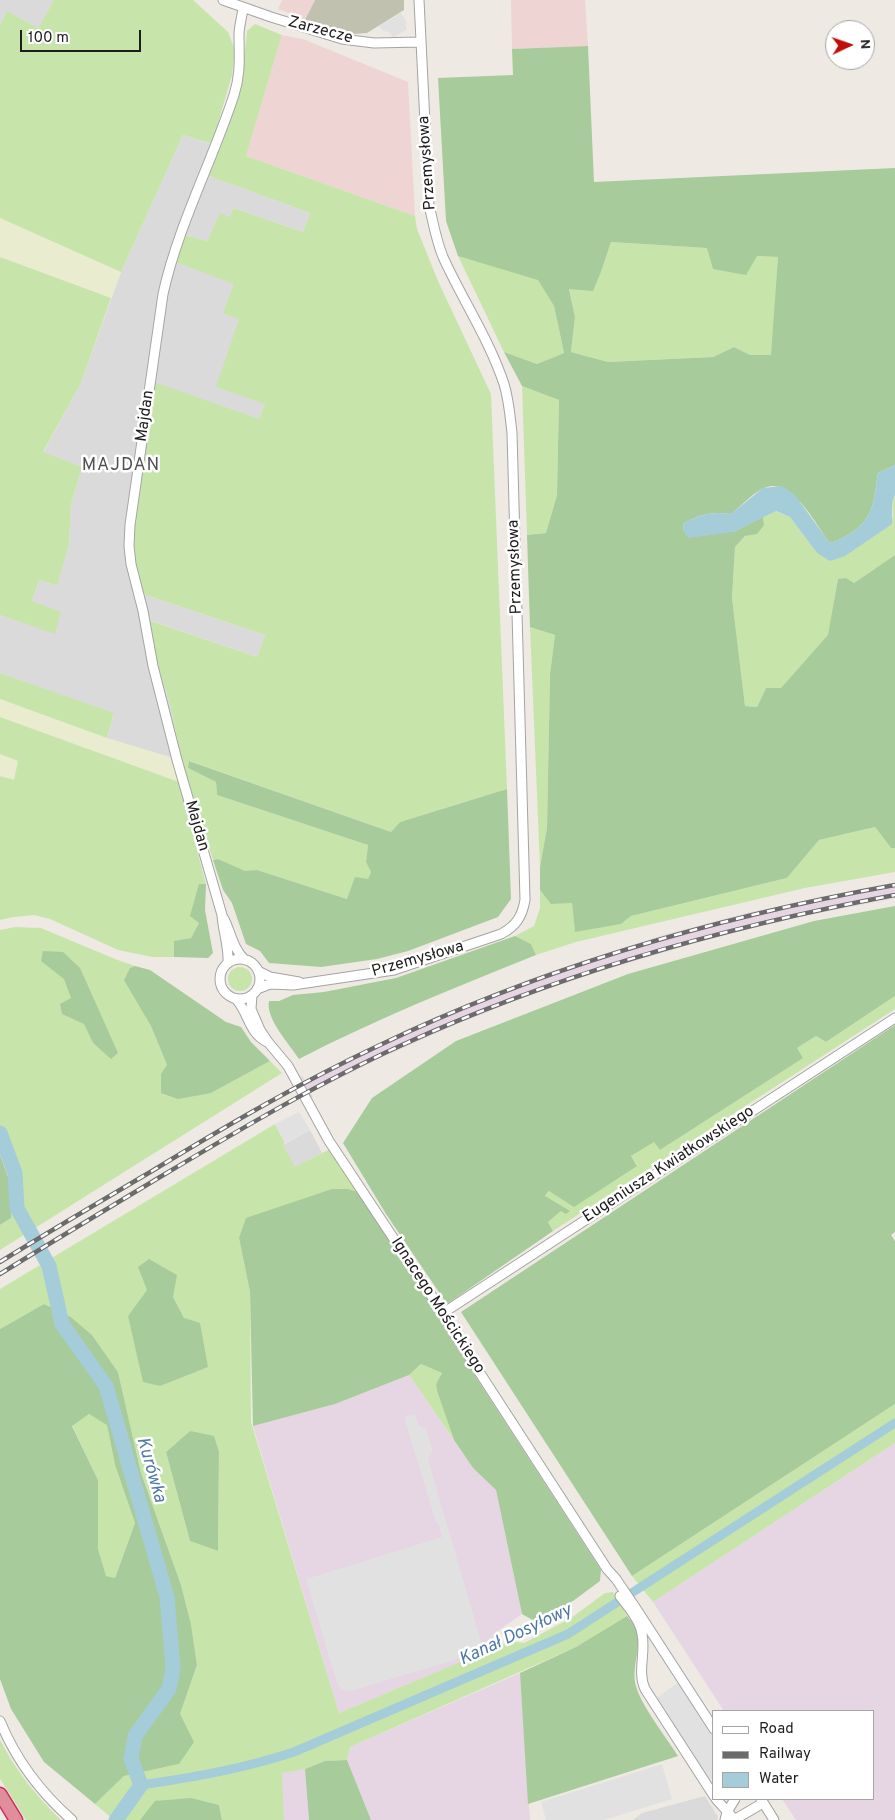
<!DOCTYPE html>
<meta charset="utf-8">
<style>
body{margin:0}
#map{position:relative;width:895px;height:1820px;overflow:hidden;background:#eeeae3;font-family:Overpass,sans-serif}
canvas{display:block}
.legend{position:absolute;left:712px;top:1710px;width:162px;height:90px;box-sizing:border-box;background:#fff;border:1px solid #a5a5a5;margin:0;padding:6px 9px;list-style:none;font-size:15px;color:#1d1d1d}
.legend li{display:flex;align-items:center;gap:10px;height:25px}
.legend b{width:25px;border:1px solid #a5a5a5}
.north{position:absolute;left:825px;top:20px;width:50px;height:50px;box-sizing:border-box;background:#fff;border:1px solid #a5a5a5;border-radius:50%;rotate:87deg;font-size:14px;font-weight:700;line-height:20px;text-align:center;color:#1d1d1d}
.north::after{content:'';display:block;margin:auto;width:18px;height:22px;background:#bf0e0a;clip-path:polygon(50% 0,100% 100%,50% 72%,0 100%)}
.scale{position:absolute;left:20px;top:30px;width:121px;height:22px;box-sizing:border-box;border:2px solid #1d1d1d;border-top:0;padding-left:6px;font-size:15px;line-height:18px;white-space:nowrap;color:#1d1d1d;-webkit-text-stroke:4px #fff;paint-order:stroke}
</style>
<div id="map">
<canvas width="895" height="1820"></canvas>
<ul class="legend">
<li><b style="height:6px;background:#fff"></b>Road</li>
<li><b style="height:6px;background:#6b6b6b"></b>Railway</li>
<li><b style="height:14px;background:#a5ccd9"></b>Water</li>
</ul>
<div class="north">N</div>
<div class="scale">100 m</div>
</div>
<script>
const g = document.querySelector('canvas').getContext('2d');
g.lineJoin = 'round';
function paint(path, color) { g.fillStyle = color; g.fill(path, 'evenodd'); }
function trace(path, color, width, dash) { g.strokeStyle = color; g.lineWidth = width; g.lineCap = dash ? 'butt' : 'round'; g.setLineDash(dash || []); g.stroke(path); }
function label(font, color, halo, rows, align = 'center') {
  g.font = font + ' Overpass,sans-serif'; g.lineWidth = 5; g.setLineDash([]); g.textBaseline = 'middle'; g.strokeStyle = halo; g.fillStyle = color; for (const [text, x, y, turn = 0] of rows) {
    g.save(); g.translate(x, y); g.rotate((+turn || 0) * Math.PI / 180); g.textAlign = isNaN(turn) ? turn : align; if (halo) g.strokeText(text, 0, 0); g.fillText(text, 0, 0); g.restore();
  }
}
paint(new Path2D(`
 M0 0H54L38 28 8 12 0 25Z
 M183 135 217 146 206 175 310 213 303 232 233 208 230 217 220 214 207 241 184 235 175 262 234 283 240 319 265 404 259 419 143 594 265 635 257 657 149 620 160 674 170 705 182 761 107 738 114 714 0 673V615L55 633 32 601 39 580 56 586 69 544 71 505 82 467 43 453 81 383 121 272Z
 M310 1130 322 1153 295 1168 283 1145Z
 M705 1796 718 1817 717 1820H633L642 1813Z`), '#dbdada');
paint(new Path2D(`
 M282 0H315L305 20 278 9Z
 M511 0H585L588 46 512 49Z
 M282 35 303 39 408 82 415 216 246 156Z`), '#eed4d3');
paint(new Path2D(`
 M895 883V898L794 918 709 939 604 970 532 994 457 1024 380 1058 311 1093 313 1098 311 1097 301 1077 302 1075 305 1081 371 1047 437 1018 527 981V980L600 955 664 935 751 912Z
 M409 1375 473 1468 496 1490 522 1614 498 1631 503 1644 339 1713 253 1426 335 1404Z
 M895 1443V1820H796L782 1799H874V1711H724L653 1602Z
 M520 1673 530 1820H371L347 1760 350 1747Z
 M305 1769 309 1820H284L281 1773Z`), '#e6d5e3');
paint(new Path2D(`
 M315 0H404V10L367 33 341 35 305 20Z`), '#c1c1af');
paint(new Path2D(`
 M0 218 121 272 111 298 0 257Z
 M0 699 107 738 172 758 179 782 0 717Z
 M0 754 18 761 14 781 0 776Z`), '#e9eccf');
paint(new Path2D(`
 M54 0H193L228 32 235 50 232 75 212 144 183 135 121 272 0 218V25L7 11 38 28Z
 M255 24 282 35 246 156 415 216 417 229 438 281 491 394 507 789 400 822 391 832 190 761 188 768 216 782 217 795 368 845 366 862 371 872 368 879 347 899 257 870 245 872 218 859 213 860 182 761 170 705 160 674 148 620 257 657 265 635 143 594C137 570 132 552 133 527L154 382 259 419 265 404 216 387 239 319 223 313 234 284 175 262 184 235 207 241 220 213 230 217 233 208 303 232 310 213 206 175 241 84 247 31Z
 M611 242 707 248 757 256 778 257 772 355H750L734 347 713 357 608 362 571 352 575 317 569 288 593 290 601 272Z
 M458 256 538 279 554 306 564 353 537 364 504 352Z
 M0 257 111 298 81 383 43 452 82 467 71 505 69 544 57 586 39 580 32 601 61 612 55 634 0 615Z
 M522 386 559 400 557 495 546 533 527 535Z
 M895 495V555L854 583 838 579 829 635 781 688H766L757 707 745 706 732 598 735 547 745 536 764 525 763 517 775 511 790 517 817 553 893 517 892 502Z
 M530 627 555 635 550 674 547 828 540 867Z
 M0 673 114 713 107 738 0 699Z
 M0 717 179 782 206 884H199V923L191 938 175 941 174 957H152L118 950 50 919 34 915 14 917 0 920V776L14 780 18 761 0 754Z
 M875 827 891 848H895V872L805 888 576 942 536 955 531 944 515 936 534 926 540 908V890L552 904 572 902 575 931 621 924 631 916 787 878 819 840Z
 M15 927 41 928 115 959 135 966 130 968 151 1026 167 1065 211 1093 270 1061 282 1073 0 1250V1225L11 1218 12 1188 0 1155V930ZM64 979 111 1058 93 1043Z
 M228 979a12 12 0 1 1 24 0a12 12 0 1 1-24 0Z
 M895 996V1009L553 1231 548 1222 561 1211 545 1196 550 1191 637 1165 631 1156 654 1141 660 1150 802 1058 797 1048 816 1036 826 1042Z
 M275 1124 285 1143 283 1145 295 1167 330 1149 340 1168 344 1167 360 1193 239 1238 250 1292 251 1422 339 1713 510 1641 524 1643 571 1618 605 1593 613 1592 627 1616 576 1647 350 1747 347 1760 325 1761 305 1769 282 1773 284 1820H222L219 1805 141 1819 140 1820H114L95 1804 124 1776 179 1764 180 1714 197 1665 191 1624 181 1585 141 1473 118 1372 92 1335 71 1317 44 1304 0 1329V1289ZM148 1290 173 1297 184 1318 128 1316ZM190 1431 219 1452 218 1551 190 1541 166 1452Z
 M421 1364 442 1373 436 1384 437 1391 454 1440 409 1375Z
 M895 1404V1443L653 1602 632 1576Z
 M89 1414 107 1424 115 1465 135 1523 115 1578 106 1577 98 1550V1480L72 1425Z
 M0 1740C16 1771 36 1796 61 1820H26L0 1779Z`), '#c7e5ab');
paint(new Path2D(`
 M588 46 594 182 895 168V465L878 473C873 502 875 520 846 536 841 539 835 543 829 542 815 523 790 473 762 489 751 495 741 506 731 514 713 511 699 514 683 524L684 532H733L763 517 764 525 757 534 745 536 735 547 732 598 745 706 757 707 766 688H781L828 635 838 579 846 578 854 583 895 555V848H891L875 827 819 840 787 878 631 916 621 924 575 932 572 903 551 904 540 890V867L547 828 550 674 555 635 530 627 527 535 546 533 557 495 559 400 522 386 504 352 537 364 564 353 554 306 538 280 458 256 446 221 438 78 513 75 512 49ZM611 242 707 248 713 269 746 275 757 256 778 257 771 355H750L734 347 713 357 608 362 571 352 575 317 569 289 593 291 601 272Z
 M189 761 391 832 400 822 507 789 511 899 498 917 408 951 377 959 321 967 269 963 260 951 246 944 232 903 223 890 213 860 218 859 245 871 257 870 347 899 355 877 368 879 371 872 366 862 368 845 217 795 216 782 188 768Z
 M199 884H206L205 910 213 953 208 958 174 957V941L191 938 199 923 190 916Z
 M895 906V996L826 1042 816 1036 797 1048 803 1058 660 1150 654 1142 631 1156 637 1166 574 1207 549 1191 545 1196 570 1211 566 1214 561 1211 548 1222 553 1231 447 1304 386 1214 343 1143 372 1098 456 1041 628 974 814 921Z
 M515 936 531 944 536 955C456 987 376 1019 299 1059 290 1045 265 1018 269 1001H279L293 995 324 992 396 978Z
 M43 951 63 952 80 968 118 1053 111 1059 93 1043 84 1024 62 1014 60 1004 71 998 64 979 41 961Z
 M135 966 150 970 226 1022 241 1027 251 1042 270 1061 211 1093 178 1099 161 1093V1074L167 1065 151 1026 124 980 130 968Z
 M895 1025V1232L891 1235 895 1241V1404L632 1576 461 1312Z
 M0 1155 12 1188 11 1218 0 1225Z
 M332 1189H348L360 1193 430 1300 444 1328 601 1570 600 1581 573 1601 536 1622 522 1614 496 1490 473 1468 454 1440 437 1391 436 1384 442 1373 421 1364 409 1375 335 1404 253 1426 250 1292 239 1238 246 1218Z
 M149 1259 177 1275 173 1297 184 1318 200 1323 208 1367 160 1386 143 1382 128 1316 147 1290 138 1267Z
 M44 1304 71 1317 92 1335 118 1372 141 1473 181 1585 191 1624 197 1665 180 1714 194 1742 179 1764 124 1776 95 1804 44 1762 11 1709 0 1679V1329ZM89 1414 107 1425 115 1465 135 1523 115 1578 106 1576 98 1549V1480L72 1426Z
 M190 1431 214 1436 219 1452 218 1551 190 1541 166 1452Z
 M627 1616C648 1637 632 1657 635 1682 638 1702 667 1738 678 1756L528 1804 520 1673 576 1647Z
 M347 1760 371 1820H309L305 1769 325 1761Z
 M191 1798 219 1805 222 1820H140L155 1801Z`), '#a7cb9a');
paint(new Path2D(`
 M401 13 407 23 405 24 407 29 393 38 390 33 382 30 379 26Z
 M299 1112 310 1130 285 1143 275 1124Z
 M415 1414 419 1426 426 1429 433 1451 429 1455 428 1459 482 1645 480 1650 477 1653 465 1657 347 1692 341 1689 337 1683 306 1579 442 1537 438 1522 436 1523 404 1417Z
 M680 1681 714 1734V1777L708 1781 655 1699Z
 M662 1764 672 1799 604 1820H546L541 1802Z`), '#e1e1e1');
paint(new Path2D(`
 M895 465V495L892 502V524L845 556 830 561 817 553 790 517 776 511 733 532 688 538 684 532 683 524C699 514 713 511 731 514L763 488 782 486 795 495 829 542C835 543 841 539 846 536 875 520 873 502 878 473Z`), '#a5ccd9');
trace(new Path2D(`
 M141 1785C195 1777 242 1769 294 1752L568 1634 895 1423`), '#a5ccd9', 9);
trace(new Path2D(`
 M0 1133 15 1173 17 1208 49 1266 62 1324 106 1386 167 1597 173 1668 169 1689 135 1736 131 1759 141 1785 116 1820`), '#a5ccd9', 15);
const minor = new Path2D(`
 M223 0 271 17 342 39 374 43 421 42
 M224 919C231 933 233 949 245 960
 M220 979a20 20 0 1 1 40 0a20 20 0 1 1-40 0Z
 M228 963C229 947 223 931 222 915L177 760 153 666 143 611 131 564 129 546 130 525 163 294C178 226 212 162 234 95 241 73 239 57 239 35 239 26 242 17 243 8
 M258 971 270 977 299 982
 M257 989 270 984 293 985 394 970 501 934C516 926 522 917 525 900L512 433C510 416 509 400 504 384 489 339 462 299 443 257 436 240 433 222 429 205L419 0
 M252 995 251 1009 260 1030 268 1042 288 1066 329 1141 443 1313 450 1327 607 1569 616 1579 635 1607 714 1729
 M236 999C249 1013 248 1032 267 1042
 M443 1313 895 1018
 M620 1596C628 1607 640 1620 642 1634 646 1653 637 1671 645 1689L714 1796
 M0 1721C16 1760 40 1792 72 1820
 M716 1799 735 1820
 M761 1799 774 1820
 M725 1820 727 1812 735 1799
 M734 1820 763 1803`);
const highway = new Path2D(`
 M0 1794 16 1820`);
trace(minor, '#a4a4a4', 11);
trace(highway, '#cf2d61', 15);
trace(minor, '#fff', 9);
trace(highway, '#e18e9c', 12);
const rail = new Path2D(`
 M0 1262C50 1231 101 1201 152 1171 226 1126 301 1082 380 1045 543 967 717 917 895 885
 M0 1274C53 1241 107 1209 160 1177 239 1130 318 1083 402 1045 560 973 724 927 895 895`);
trace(rail, '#6b6b6b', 4.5);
trace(rail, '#fff', 2.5, [8]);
label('16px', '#1d1d1d', '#fff', [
 ["Zarzecze",320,31,15],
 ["Przemysłowa",428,163,-94],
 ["Majdan",146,416,-82],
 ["Przemysłowa",516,567,-92],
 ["Majdan",196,826,74],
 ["Przemysłowa",418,960,-16],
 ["Eugeniusza Kwiatkowskiego",669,1165,-33],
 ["Ignacego Mościckiego",437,1306,57]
]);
g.letterSpacing = '1px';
label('18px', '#505050', '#fff', [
 ["MAJDAN",121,466]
]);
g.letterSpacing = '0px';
label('italic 18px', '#4f79a7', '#fff', [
 ["Kurówka",150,1470,74],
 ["Kanał Dosyłowy",516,1636,-25]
]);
</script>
